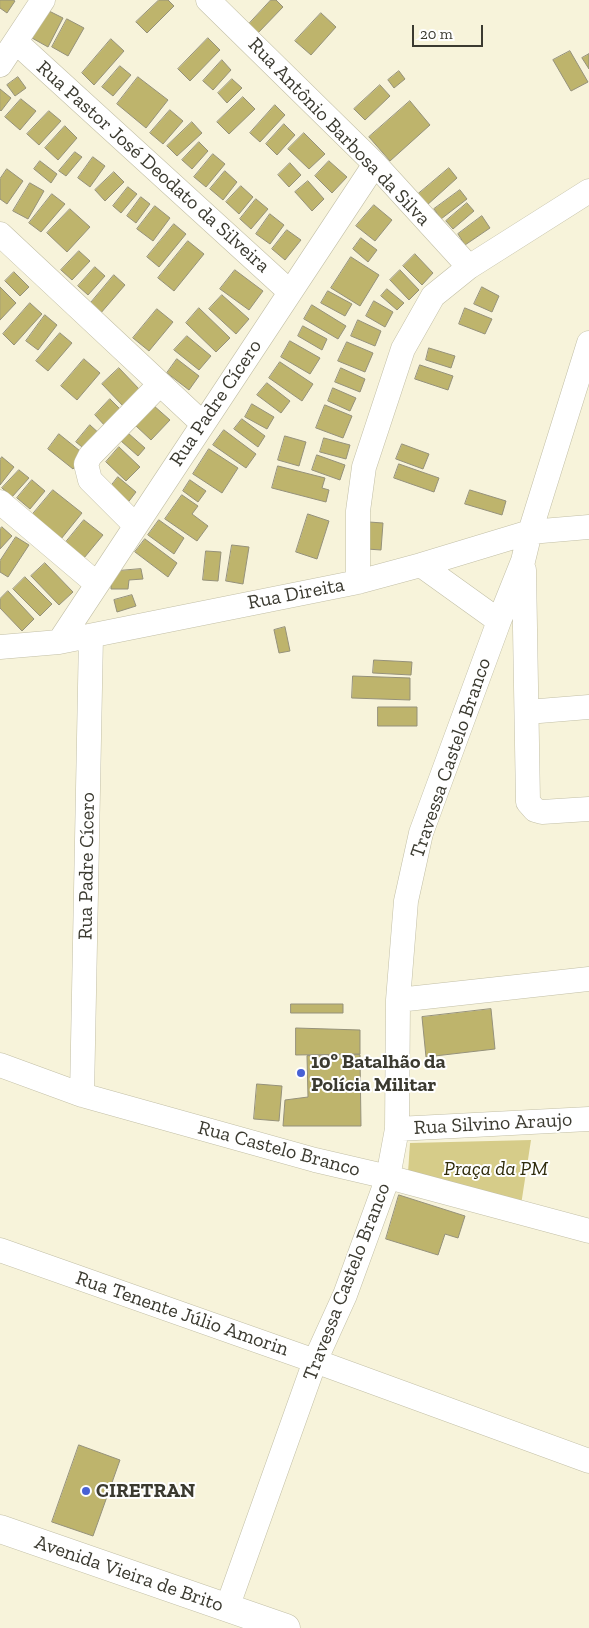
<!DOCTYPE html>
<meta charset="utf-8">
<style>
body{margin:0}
#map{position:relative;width:589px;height:1628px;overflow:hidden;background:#f7f3da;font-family:"Zilla Slab",serif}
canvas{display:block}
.scale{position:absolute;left:412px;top:25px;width:71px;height:22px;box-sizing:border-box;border:2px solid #3b3a30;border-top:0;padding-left:6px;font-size:15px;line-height:18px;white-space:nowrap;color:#3b3a30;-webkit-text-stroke:4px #fff;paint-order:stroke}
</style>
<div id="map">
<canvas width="589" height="1628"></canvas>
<div class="scale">20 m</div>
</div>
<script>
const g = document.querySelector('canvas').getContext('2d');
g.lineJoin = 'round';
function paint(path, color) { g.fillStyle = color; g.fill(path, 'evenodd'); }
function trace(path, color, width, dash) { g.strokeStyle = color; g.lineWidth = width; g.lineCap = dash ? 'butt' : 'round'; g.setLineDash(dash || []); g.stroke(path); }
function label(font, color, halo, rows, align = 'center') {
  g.font = font + ' "Zilla Slab",serif'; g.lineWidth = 4; g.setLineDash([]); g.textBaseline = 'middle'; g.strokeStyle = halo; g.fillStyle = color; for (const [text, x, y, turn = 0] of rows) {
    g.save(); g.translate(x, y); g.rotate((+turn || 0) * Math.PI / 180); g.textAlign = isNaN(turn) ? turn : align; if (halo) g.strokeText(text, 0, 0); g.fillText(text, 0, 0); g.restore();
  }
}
paint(new Path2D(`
 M531 1140 521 1205 408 1173 410 1143Z`), '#d6cc89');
const building = new Path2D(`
 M0 0H13L15 1 7 13 0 8Z
 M159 0H168L174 6 147 33 136 22Z
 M271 0H276L283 7 257 34 248 25Z
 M47 10 63 18 48 47 32 38Z
 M321 13 336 27 311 55 295 41Z
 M67 19 84 28 68 56 52 47Z
 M208 38 220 50 190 81 178 69Z
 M111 39 124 51 94 85 82 73Z
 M570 51 588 82 571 91 553 60Z
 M589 54V69L582 58Z
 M222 60 231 70 213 90 203 81Z
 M120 66 131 75 113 96 102 87Z
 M399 71 405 79 394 88 388 80Z
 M18 77 26 88 15 96 7 85Z
 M138 77 168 100 146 128 117 104Z
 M232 79 242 88 227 103 218 93Z
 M380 85 390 96 365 120 354 109Z
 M0 89 11 98 1 111 0 110Z
 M243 97 255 109 229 134 217 122Z
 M21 99 36 111 20 130 5 117Z
 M410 101 430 125 390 161 369 137Z
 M275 105 285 115 260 142 250 133Z
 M170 110 183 121 163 144 150 133Z
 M49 111 61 121 39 145 27 134Z
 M192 122 202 133 177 156 167 146Z
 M284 124 295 135 277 155 266 144Z
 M65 126 77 138 58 160 45 148Z
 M304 133 325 154 309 169 288 149Z
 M199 142 208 151 192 169 182 160Z
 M75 152 82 157 66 176 59 171Z
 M213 154 225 164 206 187 194 177Z
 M93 157 105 166 90 187 78 178Z
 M40 161 57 174 51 183 34 169Z
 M329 161 347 177 332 193 315 176Z
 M290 163 301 175 289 187 278 175Z
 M449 168 457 178 426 206 417 195Z
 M7 169 23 181 7 204 0 199V179Z
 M225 171 237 182 223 200 210 189Z
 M114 172 124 182 105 201 95 190Z
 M308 181 324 199 312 211 295 192Z
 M30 183 44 191 28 219 13 211Z
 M241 186 253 197 239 214 226 202Z
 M128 187 137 194 121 213 113 206Z
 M460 190 467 199 441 219 434 209Z
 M52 194 65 204 41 232 29 223Z
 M141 197 150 204 136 223 127 216Z
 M256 199 268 209 251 229 240 219Z
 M467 203 474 211 453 229 446 221Z
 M374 205 392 220 375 241 356 226Z
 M155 206 170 218 153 241 137 229Z
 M70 209 90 227 67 252 47 233Z
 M270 214 284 225 270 244 256 234Z
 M482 216 490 228 465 245 458 234Z
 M174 224 186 234 159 267 147 257Z
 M287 230 301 240 285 260 272 249Z
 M361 238 377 250 368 262 353 249Z
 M188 241 204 254 174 291 158 278Z
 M79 251 90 261 72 280 61 270Z
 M415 254 433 273 422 285 403 266Z
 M351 257 379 275 360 306 331 288Z
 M95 267 105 276 88 295 78 286Z
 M235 270 263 291 249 310 220 289Z
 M400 270 419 290 409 300 390 280Z
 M14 272 29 287 20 296 5 281Z
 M114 275 125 285 100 314 89 305Z
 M0 287 16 303 0 320Z
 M482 287 499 296 492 312 474 304Z
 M387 289 404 303 397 310 381 296Z
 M328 291 352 304 345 316 321 303Z
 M222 295 249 319 236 334 209 309Z
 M374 301 393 312 385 327 366 316Z
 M30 303 42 314 14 345 3 334Z
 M312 305 346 326 338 339 304 319Z
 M199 308 230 338 216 352 186 323Z
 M465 308 492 319 485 334 459 324Z
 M157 309 173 322 149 351 133 338Z
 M45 315 57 325 38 350 26 341Z
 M358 320 381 331 375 346 351 336Z
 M303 326 327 339 322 350 298 336Z
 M60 333 72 343 48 371 36 361Z
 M187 336 211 356 199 370 174 350Z
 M290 341 320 358 310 374 281 357Z
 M347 342 373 353 365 372 338 361Z
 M429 348 455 356 451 368 426 360Z
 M84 359 100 373 77 400 61 386Z
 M177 359 199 376 189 390 167 373Z
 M280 362 313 384 302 401 269 378Z
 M420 365 453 376 448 390 415 379Z
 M119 368 140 390 123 406 102 384Z
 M341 368 365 379 360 392 335 382Z
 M267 383 290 401 281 413 257 395Z
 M333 388 356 398 350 411 328 401Z
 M110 399 123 412 107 428 95 415Z
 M252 404 274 417 267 429 245 417Z
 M153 405 170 420 151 440 135 425Z
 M325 405 352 416 343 438 316 428Z
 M242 419 265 436 258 447 234 429Z
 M90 425 102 436 88 452 76 442Z
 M224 430 256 454 246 468 213 445Z
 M128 433 145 448 138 456 121 441Z
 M59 434 85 455 73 469 48 449Z
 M285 436 306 442 299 466 278 460Z
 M324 438 350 445 346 459 320 452Z
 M402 444 429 454 423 469 396 459Z
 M119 447 140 467 126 481 106 462Z
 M209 449 238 468 222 493 193 474Z
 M317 455 345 465 340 480 312 470Z
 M2 457 14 467 0 485V460Z
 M399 464 439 478 434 492 394 478Z
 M278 466 325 478 322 488 329 490 326 502 272 488Z
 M19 470 29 478 12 497 2 488Z
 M118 477 136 492 126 505 108 490Z
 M32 480 45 491 30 509 17 498Z
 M190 480 206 491 198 502 183 491Z
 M53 490 82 513 61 539 32 515Z
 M470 490 506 501 502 515 465 504Z
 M182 495 198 506 192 514 208 526 197 541 165 519Z
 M308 514 329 521 317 559 296 552Z
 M84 520 103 535 84 558 66 542Z
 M159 520 184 538 174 554 148 535Z
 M369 522 383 523 381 550 367 549Z
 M2 527 12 536 0 549V529Z
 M16 537 29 545 8 577 0 572V561Z
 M145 539 177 563 168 577 135 552Z
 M232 545 249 547 243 584 226 581Z
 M206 551 221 552 218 581 203 580Z
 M45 563 73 592 59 605 31 576Z
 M141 569 143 579 129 580 128 589H111V584L117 571Z
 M25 577 52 604 40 616 13 589Z
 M8 591 34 619 22 631 0 608V599Z
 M132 595 136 606 117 612 114 600Z
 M285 627 290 651 279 653 274 630Z
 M374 660 412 662 411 675 373 673Z
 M353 676 410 678V700L352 698Z
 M378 707H417V726H378Z
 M291 1004H343V1013H291Z
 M491 1009 495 1049 426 1057 422 1017Z
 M296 1028 360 1030V1054L296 1055Z
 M360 1055 361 1126H283L285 1100 308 1097 307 1056Z
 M257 1084 282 1086 279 1121 254 1119Z
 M399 1195 465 1216 458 1238 445 1234 438 1255 386 1239Z
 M79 1445 120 1460 93 1536 52 1522Z`);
paint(building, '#beb46c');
trace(building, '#95917a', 1);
const street = new Path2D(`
 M208 0 375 164 469 267
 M16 42 290 292
 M0 65 43 0
 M0 234 202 423
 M0 502 97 584
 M135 525 90 480 86 464 90 456 160 384
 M421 565 499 621
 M524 570 528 802 535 810 542 812 589 809
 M358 582V511L364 467 403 349 433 296 469 267 589 191
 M59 642 375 164
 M0 647 59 642 358 582 421 565 530 532 589 527
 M527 712 589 707
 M398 1000 589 979
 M0 1065 82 1095 315 1160 388 1177 589 1231
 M82 1095 91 636
 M397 1129 589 1119
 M0 1250 315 1361 589 1461
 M227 1608 315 1361 345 1295 388 1177 397 1129 398 1000 406 901 421 833 499 621 523 561 530 532 589 343`);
const secondary = new Path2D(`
 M0 1529 286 1628`);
trace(street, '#c2bfa6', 25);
trace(secondary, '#c2bfa6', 29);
trace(street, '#fff', 24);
trace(secondary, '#fff', 28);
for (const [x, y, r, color] of [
 [301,1073,5,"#4861d5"],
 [86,1491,5,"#4861d5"]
]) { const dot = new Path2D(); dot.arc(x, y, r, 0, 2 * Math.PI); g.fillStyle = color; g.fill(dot); trace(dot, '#fff', 2); }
label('20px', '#3b3a30', '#fff', [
 ["Rua Antônio Barbosa da Silva",339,132,46],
 ["Rua Pastor José Deodato da Silveira",153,167,42],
 ["Rua Padre Cícero",216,403,-56],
 ["Rua Direita",296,594,-11],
 ["Travessa Castelo Branco",451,758,-71],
 ["Rua Padre Cícero",87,866,-89],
 ["Rua Silvino Araujo",493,1124,-3],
 ["Rua Castelo Branco",279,1149,15],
 ["Travessa Castelo Branco",347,1282,-69],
 ["Rua Tenente Júlio Amorin",182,1314,19],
 ["Avenida Vieira de Brito",129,1574,19]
]);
label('bold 20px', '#3b3a30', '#fff', [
 ["10º Batalhão da",311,1062],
 ["Polícia Militar",311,1085],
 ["CIRETRAN",96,1491]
], 'left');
label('italic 20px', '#302c0b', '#fff', [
 ["Praça da PM",496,1169]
]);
</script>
